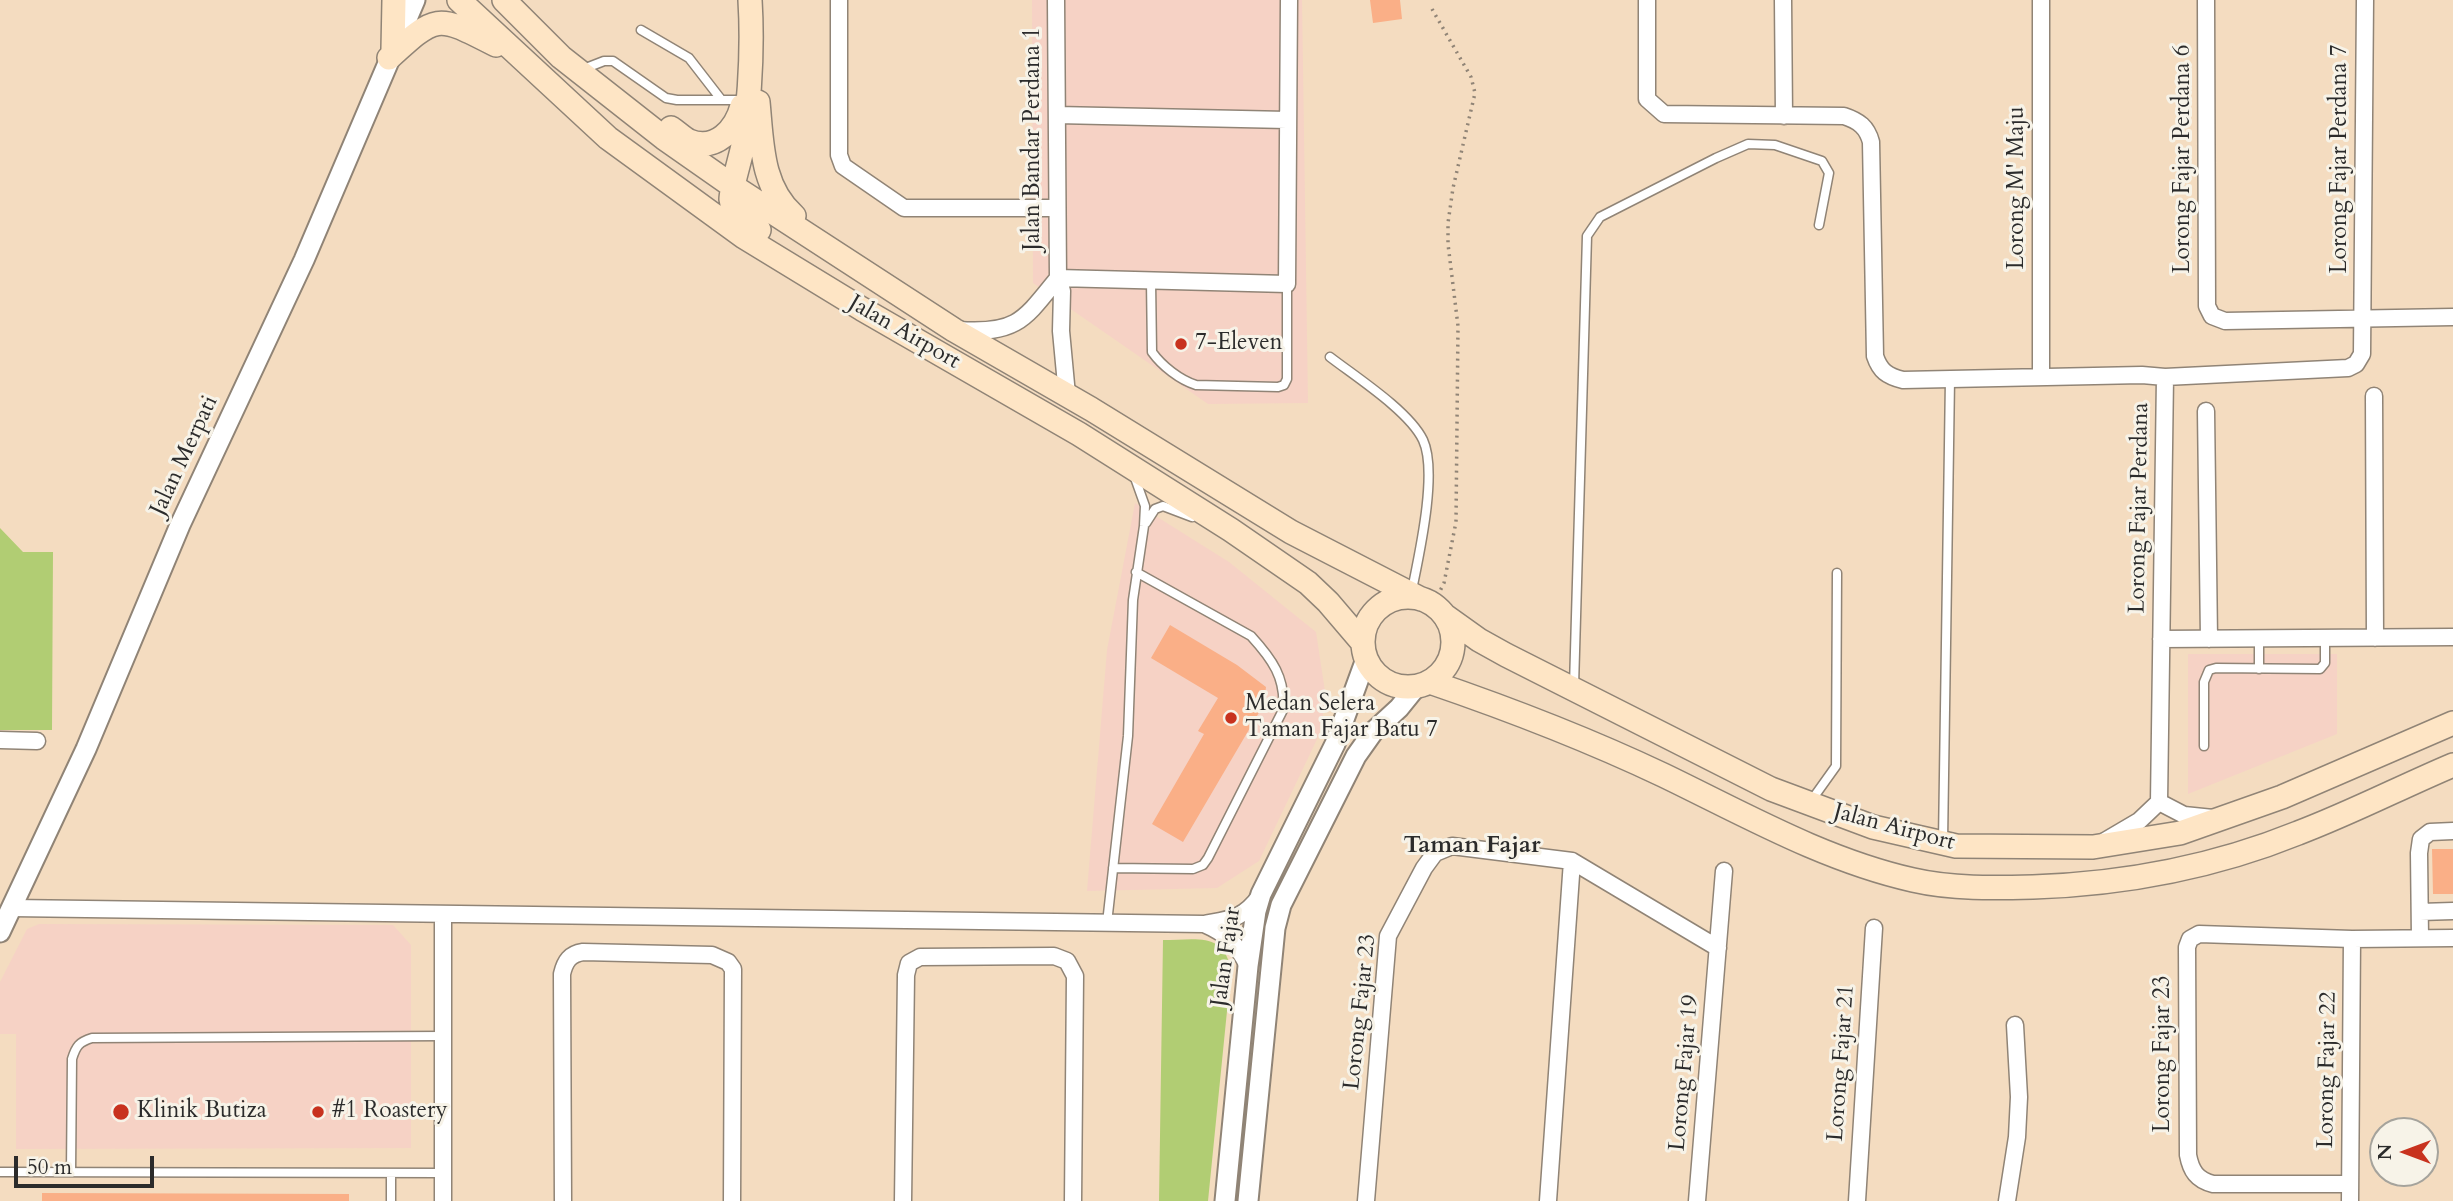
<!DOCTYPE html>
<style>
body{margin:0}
#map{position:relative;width:2453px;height:1201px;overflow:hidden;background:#f4dcc0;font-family:Cardo,serif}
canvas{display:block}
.north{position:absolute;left:2369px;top:1117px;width:70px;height:70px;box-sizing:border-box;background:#f7f3e8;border:2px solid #a5a39c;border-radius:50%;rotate:270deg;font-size:19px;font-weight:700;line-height:28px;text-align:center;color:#2b2b2b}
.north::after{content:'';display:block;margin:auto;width:24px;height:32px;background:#c8321e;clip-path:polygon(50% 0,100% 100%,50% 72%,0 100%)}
.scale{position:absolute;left:14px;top:1156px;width:140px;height:32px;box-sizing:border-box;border:4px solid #2b2b2b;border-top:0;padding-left:9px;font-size:21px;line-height:24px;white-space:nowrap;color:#2b2b2b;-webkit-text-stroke:5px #f7f3e8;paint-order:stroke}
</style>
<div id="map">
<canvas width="2453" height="1201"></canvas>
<div class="north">N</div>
<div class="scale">50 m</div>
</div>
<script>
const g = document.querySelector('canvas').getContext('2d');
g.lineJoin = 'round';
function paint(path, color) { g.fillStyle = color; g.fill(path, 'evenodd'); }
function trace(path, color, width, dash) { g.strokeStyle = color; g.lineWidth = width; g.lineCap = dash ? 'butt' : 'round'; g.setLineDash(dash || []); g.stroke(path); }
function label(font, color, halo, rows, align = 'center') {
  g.font = font + ' Cardo,serif'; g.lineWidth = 6; g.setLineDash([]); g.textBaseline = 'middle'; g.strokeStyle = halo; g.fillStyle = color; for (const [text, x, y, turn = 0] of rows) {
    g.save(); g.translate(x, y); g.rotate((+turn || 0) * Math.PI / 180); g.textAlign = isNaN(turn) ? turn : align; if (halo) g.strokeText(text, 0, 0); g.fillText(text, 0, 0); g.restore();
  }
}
paint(new Path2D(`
 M1032 0H1302L1308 403 1208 404 1033 283Z
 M1135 503 1229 562 1316 632 1326 698 1319 735 1259 861 1217 888 1087 891 1107 650Z
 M2188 654H2337V734L2188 794Z
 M39 924 393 925 411 945V1148L16 1149V1034H0V982L27 929Z`), '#f6d2c5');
paint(new Path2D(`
 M0 528 23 552H53L52 730H0Z
 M1163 940C1195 940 1225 931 1231 971L1208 1201H1159Z`), '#b1cd73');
paint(new Path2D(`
 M1370 0H1400L1402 19 1373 23Z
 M1170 625 1237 665 1266 687 1264 704 1183 842 1152 824 1204 734 1198 731 1218 698 1151 658Z
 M2432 849H2453V894H2433Z
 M42 1193 349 1194V1201H42Z`), '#faaf87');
const service = new Path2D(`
 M641 30 689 58 720 98
 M586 68 604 61H613L666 98 677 100H742
 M1151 281 1152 352C1162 366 1180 380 1196 385L1278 387 1284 385 1287 379V284
 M1330 357C1356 377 1409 411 1423 440 1438 472 1419 555 1412 590
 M1146 523 1155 509 1163 506 1192 517
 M2259 639V669
 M1574 686 1587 236 1600 217 1716 158 1748 144 1775 145 1822 161 1829 173 1819 225
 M2204 746V682L2209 670 2216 668 2320 669 2325 663V638
 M1811 801 1836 766 1837 573
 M1943 841 1950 379
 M1113 868 1193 869 1203 865 1208 858 1283 710C1286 678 1272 659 1251 636L1136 572
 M1107 923 1128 736 1133 600 1144 526 1145 506 1135 478
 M0 1172 443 1173
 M71 1172 72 1059C76 1046 79 1042 92 1038L443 1036
 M391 1173V1201`);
const minor = new Path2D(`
 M839 0V155L843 166 904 208H1057
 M1056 0 1058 278 1062 291 1061 331 1067 395
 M1647 0V99L1664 114 1844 116C1859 121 1867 127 1871 142L1875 356C1880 371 1887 376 1903 380L2142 375 2165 377 2348 368 2356 364 2362 354 2365 0
 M1783 0 1784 116
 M2206 0 2207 306 2212 316 2225 321 2453 317
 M1057 115 1287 120
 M1058 278 1287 284 1289 0
 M959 330C1017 334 1024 320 1058 278
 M2041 377V0
 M2374 396 2375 638
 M2206 411 2209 639
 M2161 639 2453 637
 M0 740 37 741
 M2159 802 2165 377
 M2159 802 2184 815 2213 818
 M2105 841 2139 821 2159 802
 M12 908 1204 924C1231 919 1243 919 1260 896
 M2420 912 2453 911
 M443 914V1201
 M1204 924C1227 934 1237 944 1248 966
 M2420 938 2419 853 2421 839 2430 832 2453 831
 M2350 1184H2213C2197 1180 2191 1171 2188 1155L2187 947 2190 939 2199 934 2352 939 2453 938
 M563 1201 562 974C565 961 570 954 583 952L712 955 728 962 733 969 732 1201
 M903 1201 906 975 909 963 920 957 1054 956 1067 961 1075 976 1073 1201
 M1366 1201 1388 936 1424 868 1435 853 1452 846 1572 861 1718 948
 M1548 1201 1572 861
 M1697 1201 1724 871
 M1857 1201 1874 928
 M2007 1201 2017 1137 2019 1097 2015 1025
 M2350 1201 2352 939`);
const tertiary = new Path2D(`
 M0 932 86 749 180 525 304 260 415 0
 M1225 1201 1248 966 1256 911 1261 894 1335 744 1366 659
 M1248 1201 1275 928 1281 905 1356 756 1373 732 1399 708 1416 687`);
const secondary = new Path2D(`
 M459 0 608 138 744 237 862 309 1079 434 1231 530 1308 583 1328 602 1363 643
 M504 0 561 57 664 138 734 187 954 330 1091 409 1291 532 1421 599
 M750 0C753 48 750 94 744 141 742 153 730 192 731 199 733 215 746 223 759 230
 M393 49 394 0
 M389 58C438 13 437 15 496 45
 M758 102C762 143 761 187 794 216
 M671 128C677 132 683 138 689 141 716 152 736 129 742 106
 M1363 642a45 45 0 1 1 90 0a45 45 0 1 1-90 0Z
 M1444 615 1479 640 1506 655 1771 789 1873 827 1956 846 2093 847 2180 833 2282 797 2453 723
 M1430 682C1509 709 1587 739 1663 775 1744 814 1824 860 1913 880 1952 889 1994 888 2033 887 2123 884 2214 867 2298 833 2351 813 2401 787 2453 765`);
trace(service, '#908476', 11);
trace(minor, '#908476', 19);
trace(tertiary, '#908476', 23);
trace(secondary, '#908476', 26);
trace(new Path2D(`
 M1432 9 1471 77 1475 93 1453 188 1448 223V244L1458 326 1456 522 1444 583 1439 593`), '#908476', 3.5, [2, 5]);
trace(service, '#fff', 8);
trace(minor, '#fff', 16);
trace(tertiary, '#fff', 19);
trace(secondary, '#fee5c5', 23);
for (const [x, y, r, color] of [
 [1181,344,7,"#c8321e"],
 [1231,718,7,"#c8321e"],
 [121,1112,9,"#c8321e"],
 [318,1112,7,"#c8321e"]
]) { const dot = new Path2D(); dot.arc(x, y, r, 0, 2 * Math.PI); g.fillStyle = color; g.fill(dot); trace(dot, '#f7f3e8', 2.5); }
label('23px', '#2b2b2b', '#f7f3e8', [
 ["Jalan Bandar Perdana 1",1034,139,-90],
 ["Lorong Fajar Perdana 6",2184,159,-90],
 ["Lorong Fajar Perdana 7",2341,159,-90],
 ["Lorong M' Maju",2018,188,-90],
 ["Jalan Airport",904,333,30],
 ["Jalan Merpati",185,456,-65],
 ["Lorong Fajar Perdana",2140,508,-89],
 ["Jalan Airport",1894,828,15],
 ["Jalan Fajar",1227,957,-82],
 ["Lorong Fajar 23",1361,1012,-84],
 ["Lorong Fajar 23",2164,1054,-90],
 ["Lorong Fajar 21",1842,1063,-86],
 ["Lorong Fajar 22",2328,1070,-89],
 ["Lorong Fajar 19",1685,1073,-85]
]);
label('23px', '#2b2b2b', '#f7f3e8', [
 ["7-Eleven",1195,344],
 ["Medan Selera",1245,705],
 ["Taman Fajar Batu 7",1245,731],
 ["Klinik Butiza",137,1112],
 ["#1 Roastery",332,1112]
], 'left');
label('bold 24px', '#2b2b2b', '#f7f3e8', [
 ["Taman Fajar",1472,846]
]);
</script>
